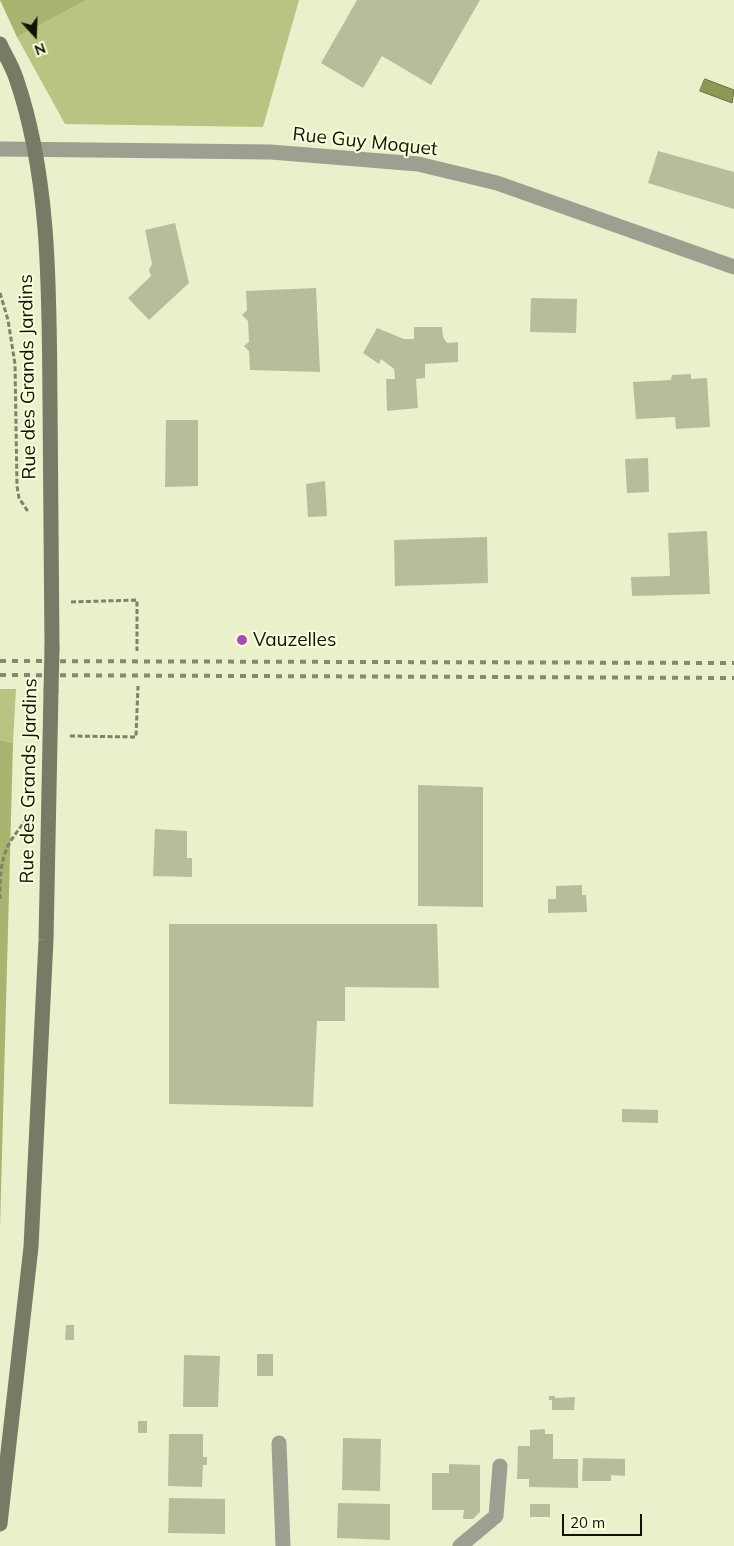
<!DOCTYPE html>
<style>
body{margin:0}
#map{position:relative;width:734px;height:1546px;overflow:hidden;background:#eaf0cc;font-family:Mulish,sans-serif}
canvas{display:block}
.north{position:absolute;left:10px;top:10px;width:50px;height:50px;-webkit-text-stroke:4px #f7fed9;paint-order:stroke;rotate:160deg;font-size:14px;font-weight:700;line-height:20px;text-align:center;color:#111206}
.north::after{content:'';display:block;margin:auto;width:18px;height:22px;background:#111206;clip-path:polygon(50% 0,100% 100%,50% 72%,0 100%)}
.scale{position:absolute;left:562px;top:1514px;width:80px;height:22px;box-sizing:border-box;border:2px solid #111206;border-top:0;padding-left:6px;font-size:15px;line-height:18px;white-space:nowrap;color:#111206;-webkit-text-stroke:4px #f7fed9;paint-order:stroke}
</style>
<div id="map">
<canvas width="734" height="1546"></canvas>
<div class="north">N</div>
<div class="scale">20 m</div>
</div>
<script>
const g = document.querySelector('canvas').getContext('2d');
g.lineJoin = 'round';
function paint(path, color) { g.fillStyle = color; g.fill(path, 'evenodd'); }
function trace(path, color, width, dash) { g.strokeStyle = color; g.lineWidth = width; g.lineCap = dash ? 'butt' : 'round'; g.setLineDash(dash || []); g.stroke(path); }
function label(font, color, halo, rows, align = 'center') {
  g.font = font + ' Mulish,sans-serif'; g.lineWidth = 4; g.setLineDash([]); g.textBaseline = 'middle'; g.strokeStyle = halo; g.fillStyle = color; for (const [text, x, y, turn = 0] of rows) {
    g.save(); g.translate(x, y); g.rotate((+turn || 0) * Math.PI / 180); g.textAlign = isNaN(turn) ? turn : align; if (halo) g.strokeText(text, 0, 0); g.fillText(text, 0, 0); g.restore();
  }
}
paint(new Path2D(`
 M87 0H299L263 127 65 124 17 37Z
 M0 689H16L13 743 0 740Z`), '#b9c382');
paint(new Path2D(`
 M0 0H87L17 37Z
 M0 740 13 743 0 1228Z`), '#aab470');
const water = new Path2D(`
 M705 79 734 90 732 103 700 91Z`);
paint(water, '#8e9854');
trace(water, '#68703d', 1);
paint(new Path2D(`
 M357 0H480L431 85 382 56 363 88 321 63Z
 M658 151 734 172V209L648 183Z
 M175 223 189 283 149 320 128 298 151 276 149 270 152 264 145 230Z
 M316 288 320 372 250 370 249 351 244 346 249 342 248 321 242 315 247 310 246 291Z
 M531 298 577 299 576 333 530 332Z
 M414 327H442L443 337 447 343 458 342V362L425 364V378L416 379 418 408 387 411 386 379H395L394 369 381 359 379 364 363 353 377 328 404 339H414Z
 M691 374V379L707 378 710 427 676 429 675 417 636 419 633 382 671 380 672 375Z
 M166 420H198V486L165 487Z
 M648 458 649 492 627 493 625 459Z
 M325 481 327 516 308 517 306 484Z
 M707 531 710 594 632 596 631 577 670 576 668 533Z
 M487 537 488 583 395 586 394 540Z
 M418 785 483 787V907L418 906Z
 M155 829 187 831V858H192V877L153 876Z
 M582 885V895H586L587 912 548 913V899H556V886Z
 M169 924H437L439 988 345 987V1021H317L313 1107 169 1104Z
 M622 1109 658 1110V1123L622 1122Z
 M66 1325H74V1340H65Z
 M257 1354H273V1376H257Z
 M184 1355 220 1356 218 1407H183Z
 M549 1396H555V1398L575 1397 574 1410H552V1400H549Z
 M138 1421H147V1433H138Z
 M545 1429V1434H553V1459H578V1488L529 1487V1479H517L518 1446H530V1430Z
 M169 1434H203V1457H207V1465H203L202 1487 168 1486Z
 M343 1438 381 1439 380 1491 342 1490Z
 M583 1458 625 1459V1476L611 1475V1481H582Z
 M449 1464 480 1465V1512L473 1519H463L464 1510H432V1473H449Z
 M169 1498 225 1499V1534L168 1533Z
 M338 1503 390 1504V1540L337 1538Z
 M530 1504H550V1517H530Z`), '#b7bd9a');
trace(new Path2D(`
 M0 293 8 320 15 364 17 486 19 498 29 513
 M71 602 137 600V651
 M70 736 136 737 138 686
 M0 899C0 880 0 859 10 842 15 834 21 827 26 819`), '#7e826a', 3, [5, 2.5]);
trace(new Path2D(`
 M0 149 271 152 418 164 497 183 734 267
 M279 1443 283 1546
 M460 1546 496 1516 500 1466`), '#9d9f90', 15);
trace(new Path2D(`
 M0 44C5 55 12 66 16 78 51 179 49 296 50 403 51 484 52 566 52 648
 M0 1524 31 1247 46 940 51 691`), '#777b65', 15);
trace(new Path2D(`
 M0 661 734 663
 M0 675 734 678`), '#858970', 4, [6, 6]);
trace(new Path2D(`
 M51 691 52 648`), '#777b65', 15);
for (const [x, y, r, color] of [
 [242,640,6,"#ab49b1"]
]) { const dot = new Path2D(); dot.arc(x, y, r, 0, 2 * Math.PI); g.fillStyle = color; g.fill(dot); trace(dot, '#f7fed9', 2); }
label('19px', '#111206', '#f7fed9', [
 ["Rue Guy Moquet",365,142,6],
 ["Rue des Grands Jardins",28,377,-91],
 ["Rue des Grands Jardins",29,781,-89]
]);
label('19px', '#111206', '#f7fed9', [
 ["Vauzelles",253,640]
], 'left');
</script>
